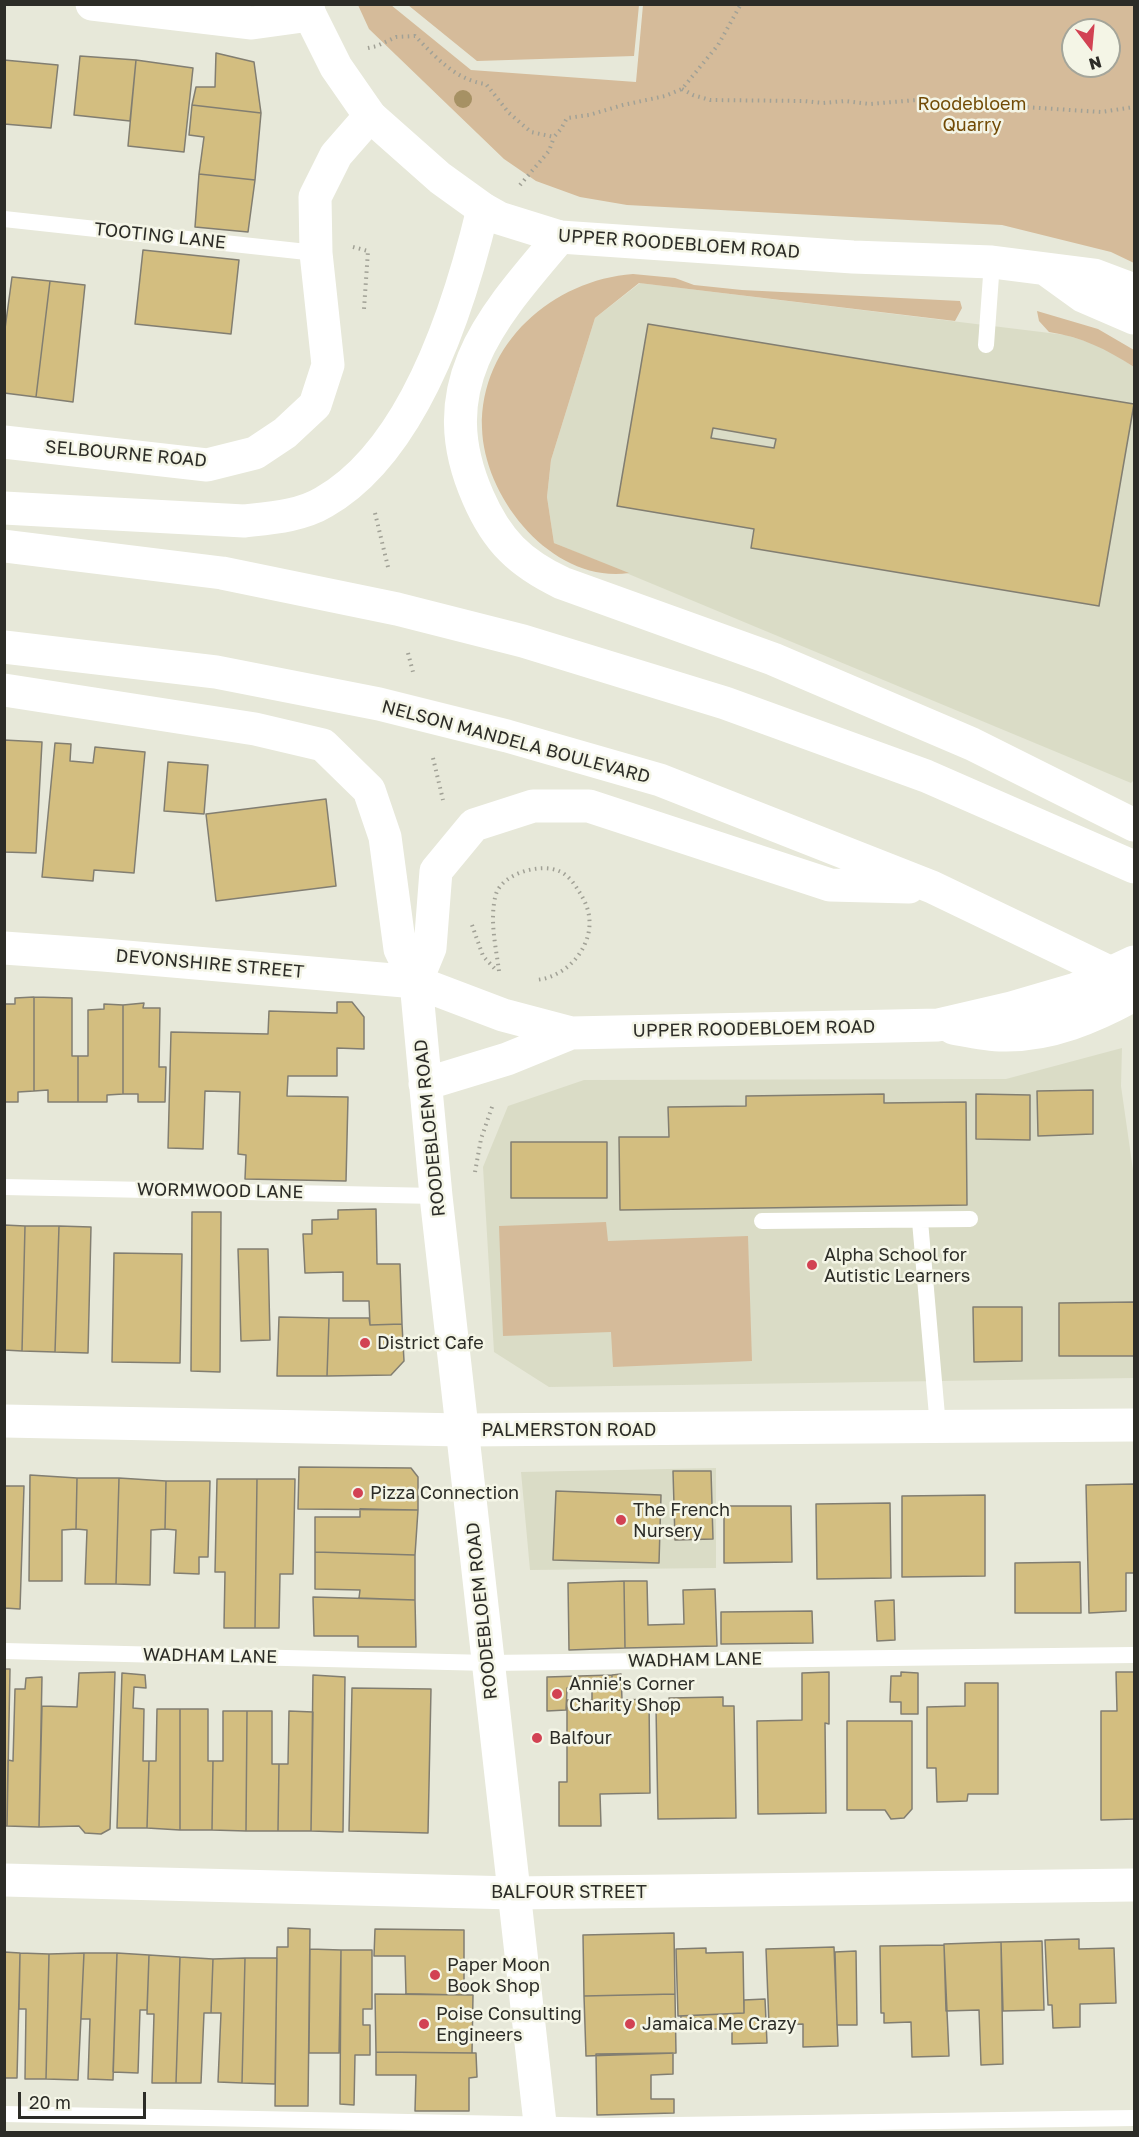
<!DOCTYPE html>
<style>
body{margin:0}
#map{position:relative;width:1139px;height:2137px;overflow:hidden;background:#e7e8d9;font-family:"Golos Text",sans-serif}
canvas{display:block}
.frame{position:absolute;inset:0;border:6px solid #2c2c27;pointer-events:none}
.north{position:absolute;left:1061px;top:18px;width:60px;height:60px;box-sizing:border-box;background:#f4f5e6;border:2px solid #a4a59a;border-radius:50%;rotate:164deg;font-size:16px;font-weight:700;line-height:24px;text-align:center;color:#2c2c27}
.north::after{content:'';display:block;margin:auto;width:21px;height:27px;background:#d24253;clip-path:polygon(50% 0,100% 100%,50% 72%,0 100%)}
.scale{position:absolute;left:18px;top:2092px;width:128px;height:27px;box-sizing:border-box;border:3px solid #2c2c27;border-top:0;padding-left:8px;font-size:18px;line-height:21px;white-space:nowrap;color:#2c2c27;-webkit-text-stroke:4px #f4f5e6;paint-order:stroke}
</style>
<div id="map">
<canvas width="1139" height="2137"></canvas>
<div class="frame"></div>
<div class="north">N</div>
<div class="scale">20 m</div>
</div>
<script>
const g = document.querySelector('canvas').getContext('2d');
g.lineJoin = 'round';
function paint(path, color) { g.fillStyle = color; g.fill(path, 'evenodd'); }
function trace(path, color, width, dash) { g.strokeStyle = color; g.lineWidth = width; g.lineCap = dash ? 'butt' : 'round'; g.setLineDash(dash || []); g.stroke(path); }
function label(font, color, halo, rows, align = 'center') {
  g.font = font + ' "Golos Text",sans-serif'; g.lineWidth = 5; g.setLineDash([]); g.textBaseline = 'middle'; g.strokeStyle = halo; g.fillStyle = color; for (const [text, x, y, turn = 0] of rows) {
    g.save(); g.translate(x, y); g.rotate((+turn || 0) * Math.PI / 180); g.textAlign = isNaN(turn) ? turn : align; if (halo) g.strokeText(text, 0, 0); g.fillText(text, 0, 0); g.restore();
  }
}
paint(new Path2D(`
 M640 283 1066 335 1104 347 1134 367V780L1131 783 554 543 547 497 551 460 595 318Z
 M1122 1048 1121 1086 1134 1177V1378L549 1387 494 1352 483 1167 508 1106 584 1080 1006 1079Z
 M716 1468V1568L530 1570 521 1472Z`), '#dadcc6');
paint(new Path2D(`
 M358 5H391L471 70 636 82 643 5H1134V263L1111 252 1002 225 627 205 580 197 536 181 504 159 369 29ZM1073 30H1109V66H1073Z
 M408 5H639L634 56 477 61Z
 M633 274 675 278 694 285 742 290 960 301 962 308 955 321 639 283 595 318 551 460 547 497 554 543 629 573C553 584 484 499 482 428 480 343 553 280 633 274Z
 M1037 311 1098 329 1134 350V367C1106 349 1082 337 1049 332L1039 321Z
 M606 1222 608 1241 748 1236 752 1361 613 1367 611 1332 503 1336 499 1226Z`), '#d5bb9a');
const building = new Path2D(`
 M216 53 254 62 261 113 192 105 196 87H215Z
 M80 56 136 60 130 121 74 115Z
 M4 60 58 65 51 128 4 124Z
 M136 60 193 68 184 152 128 146Z
 M192 105 261 113 255 180 199 174 204 137 189 135Z
 M199 174 255 180 248 232 195 227Z
 M143 250 239 260 231 334 135 324Z
 M12 277 50 281 36 397 4 393V336Z
 M50 281 85 285 73 402 36 397Z
 M648 324 1134 404 1099 606 751 548 754 529 617 506ZM713 428 776 439 774 448 711 438Z
 M4 740 42 742 36 853 4 852Z
 M55 743 71 744 70 761 93 763 95 747 145 752 134 873 94 870 93 881 42 877Z
 M168 762 208 765 204 814 164 811Z
 M326 799 336 886 216 901 206 814Z
 M34 997 72 998V1056H78V1102H48V1090L34 1091Z
 M34 997V1091L18 1092V1102H4V1004H15V998Z
 M337 1002H352L364 1017V1049L337 1048V1076H288L287 1096 348 1097 346 1181 245 1179 246 1155 238 1154 240 1092 205 1091 203 1149 168 1148 171 1032 268 1034 269 1011 337 1013Z
 M144 1003 143 1008H160L159 1067H166L165 1102H138V1094H123V1005Z
 M104 1004 123 1005V1094L107 1095V1102H78V1056H88V1010L104 1009Z
 M1093 1090V1134L1038 1136 1037 1091Z
 M884 1094V1103L966 1102 967 1205 620 1210 619 1137H669L668 1107 746 1106V1096Z
 M976 1094 1030 1095V1140L976 1139Z
 M511 1142H607V1198H511Z
 M376 1209 377 1264H400L402 1324 370 1325 369 1301H343V1272L305 1273 303 1234H312V1220L338 1219V1210Z
 M192 1212H221L220 1372 191 1371Z
 M4 1225 25 1226 22 1351 4 1350Z
 M25 1226H59L55 1352 22 1351Z
 M59 1226 91 1227 88 1353 55 1352Z
 M238 1249H268L270 1340 241 1341Z
 M114 1253 182 1254 180 1363 112 1362Z
 M1134 1302V1356H1059V1303Z
 M973 1307H1022V1361L974 1362Z
 M279 1317 329 1318 327 1376H277Z
 M329 1318H369L370 1325 402 1324 404 1361 391 1375 327 1376Z
 M299 1467 411 1468 418 1477V1510L298 1509Z
 M673 1471H711L713 1539 675 1540Z
 M30 1475 77 1478 76 1529 62 1530V1581H29Z
 M77 1478H119L116 1584H85L87 1530 76 1529Z
 M119 1478 166 1481 165 1529 151 1530 150 1585 116 1584Z
 M217 1479H257L255 1628H224L225 1572H215Z
 M257 1479H295L293 1574H280L279 1628H255Z
 M166 1481H210L208 1557H199V1574L174 1573 176 1530 165 1529Z
 M1134 1484V1573H1126V1611L1089 1613 1086 1485Z
 M4 1486H24L20 1609 4 1608Z
 M556 1491 661 1495 659 1563 553 1560Z
 M985 1495V1576L902 1577V1496Z
 M890 1503 891 1578 817 1579 816 1504Z
 M724 1506H791L792 1562 724 1563Z
 M360 1509 418 1510 415 1555 315 1552V1517H360Z
 M315 1552 415 1555V1600L359 1598 360 1590 315 1589Z
 M1080 1562 1081 1613H1015V1563Z
 M624 1581 625 1648 569 1650 568 1583Z
 M624 1581H647L648 1625 684 1624 683 1590 715 1589 717 1646 625 1648Z
 M313 1597 415 1600 416 1647H358V1636H314Z
 M894 1600 895 1640 877 1641 875 1601Z
 M812 1611 813 1643 721 1644V1612Z
 M4 1669H10L7 1826H4Z
 M115 1672 110 1829 101 1834 85 1833 79 1826 39 1827 42 1706 77 1707 79 1673Z
 M829 1672V1724L825 1723 826 1813 758 1814 757 1721 802 1720V1673Z
 M901 1672 918 1673V1714H901V1702H890L891 1676H901Z
 M1116 1672H1134V1819L1101 1820V1711H1117Z
 M122 1673 145 1675 146 1688 134 1687 133 1708 144 1709 143 1761H149L147 1828H117Z
 M621 1674 622 1700 649 1699 650 1793 600 1794 601 1826H559V1782H567V1700H592V1686H612V1675Z
 M313 1675 345 1677 343 1832 311 1831Z
 M612 1675V1686L567 1688 566 1710 547 1711V1677Z
 M42 1677 39 1827 7 1826 8 1760 13 1761 15 1689H25L26 1678Z
 M965 1683H998V1794H968L967 1801 937 1802 936 1768H927V1707L965 1706Z
 M352 1688 431 1689 428 1833 349 1831Z
 M723 1697V1706H734L736 1818 658 1819 656 1707 670 1706 669 1698Z
 M157 1709H180V1830L147 1828 149 1761H156Z
 M180 1709H208V1761H213L212 1830H180Z
 M223 1711H247L246 1831 212 1830 213 1761H223Z
 M247 1711H272V1764H279L278 1831H246Z
 M289 1711 313 1712 311 1831H278L279 1764H288Z
 M847 1721H912V1809L904 1818 891 1819 885 1810H847Z
 M288 1928 310 1929 308 2106H275L277 1947H288Z
 M375 1929 464 1930V1995L406 1994 405 1956H374Z
 M674 1933 675 1994 584 1996 583 1935Z
 M1079 1939V1949L1114 1948 1116 2003 1080 2004V2027L1053 2028 1052 2005H1048L1045 1940Z
 M1042 1941 1044 2010 1003 2011 1001 1942Z
 M1001 1942 1003 2064 981 2065 979 2010 946 2011 944 1944Z
 M944 1945 949 2056 912 2057 911 2022 884 2023V2013H881L880 1946Z
 M834 1947 838 2046 803 2047V2024L769 2025 766 1949Z
 M706 1948V1953L743 1952 744 2013 678 2016 676 1949Z
 M310 1949 341 1950 339 2053H309Z
 M341 1950H372V2009H363V2025H370V2055H355L354 2105 340 2104Z
 M856 1951 857 2025H837L835 1952Z
 M4 1952 20 1953 17 2078H4Z
 M20 1953 49 1954 46 2079H25L26 2009H19Z
 M84 1953H117L113 2080 88 2079 90 2019H81Z
 M84 1953 78 2080 46 2079 49 1954Z
 M117 1953 149 1955 147 2010H140L138 2073 113 2072Z
 M149 1955 180 1957 176 2083H152L154 2014H147Z
 M180 1957 213 1959 211 2013H204L201 2083H176Z
 M245 1958H277L275 2084 242 2083Z
 M245 1958 242 2083 218 2082 221 2013H211L213 1959Z
 M375 1994 473 1995 472 2053 376 2052Z
 M675 1994 676 2053 586 2056 584 1996Z
 M765 1999 767 2043 732 2044V2029H681V2016L744 2013V2000Z
 M376 2052 476 2053 477 2077 469 2078V2111H415L416 2075H376Z
 M673 2053V2074L651 2075V2099H674V2113L597 2115 596 2054Z`);
paint(building, '#d3be80');
trace(building, '#827e71', 1.5);
trace(new Path2D(`
 M368 48 377 46 396 37 415 36C436 57 455 80 486 84L509 113 531 132 554 137 561 129 567 118 589 115 623 105 665 96 682 89 718 45 741 4
 M682 89 693 95 710 100 804 101 823 103 845 101 870 104 917 100 1101 112 1134 107
 M520 185 549 151 554 137
 M353 247 368 251 364 309
 M375 513 388 567
 M408 653 413 672
 M433 758 443 800
 M472 925 483 956 496 970
 M499 971C496 947 489 919 496 894 503 873 540 863 559 871 567 874 574 883 578 890 592 910 594 931 580 953 570 968 553 979 535 980
 M475 1172 481 1139 493 1104`), '#a1a196', 4, [1.5, 4.5]);
trace(new Path2D(`
 M4 219 316 253
 M986 345 992 262
 M4 1187 436 1196
 M762 1221 970 1219
 M920 1221 938 1427
 M4 1651 488 1663 1134 1655
 M4 2114 611 2126 1134 2118`), '#fff', 16);
trace(new Path2D(`
 M92 4 252 23 310 15
 M4 442 207 465 255 453 285 433 315 405 328 365 316 253 315 197 336 155 370 116
 M4 948 103 955 416 982
 M4 1421 462 1430 1134 1425
 M4 1880 514 1893 1134 1885`), '#fff', 33);
trace(new Path2D(`
 M307 4 310 15 336 67 370 116 440 178 483 209 499 218 560 237 853 257 992 262 1094 275 1134 290
 M1047 270 1083 296 1134 318
 M953 1028C969 1031 986 1035 1003 1035 1050 1036 1094 1017 1134 995
 M425 1084 507 1059 571 1033
 M541 2132 436 1196 416 982 503 1015 571 1033 938 1025 1011 1008 1076 989 1134 962`), '#fff', 33);
trace(new Path2D(`
 M560 237C491 318 429 386 478 497 497 541 520 563 562 583L773 659 972 744 1134 825
 M4 508 244 521C271 518 301 516 324 502 415 450 460 305 483 209
 M4 546 222 573 397 609 523 641 725 703 926 776 1134 867
 M4 647 216 672 379 704 507 736 660 780 932 887 1134 984
 M4 690 255 729 323 745 369 790 385 837 400 949 416 982
 M416 982 430 948 436 871 474 825 533 806H589L830 885 909 887`), '#fff', 33);
g.fillStyle = '#a69164';
for (const [x, y] of [
 [463,99]
]) { g.beginPath(); g.arc(x, y, 9, 0, 2 * Math.PI); g.fill(); }
for (const [x, y, r, color] of [
 [812,1265,6,"#d24253"],
 [365,1343,6,"#d24253"],
 [358,1493,6,"#d24253"],
 [621,1520,6,"#d24253"],
 [557,1694,6,"#d24253"],
 [537,1738,6,"#d24253"],
 [435,1975,6,"#d24253"],
 [424,2024,6,"#d24253"],
 [630,2024,6,"#d24253"]
]) { const dot = new Path2D(); dot.arc(x, y, r, 0, 2 * Math.PI); g.fillStyle = color; g.fill(dot); trace(dot, '#f4f5e6', 2); }
label('18px', '#714a05', '#f4f5e6', [
 ["Roodebloem",972,104],
 ["Quarry",972,125]
]);
label('18px', '#2c2c27', '#f4f5e6', [
 ["TOOTING LANE",160,236,6],
 ["UPPER ROODEBLOEM ROAD",679,244,4],
 ["SELBOURNE ROAD",126,454,5],
 ["NELSON MANDELA BOULEVARD",516,742,15],
 ["DEVONSHIRE STREET",210,964,5],
 ["UPPER ROODEBLOEM ROAD",754,1029,-1],
 ["ROODEBLOEM ROAD",430,1128,-96],
 ["WORMWOOD LANE",220,1191,1],
 ["PALMERSTON ROAD",569,1430],
 ["ROODEBLOEM ROAD",482,1611,-96],
 ["WADHAM LANE",210,1656,1],
 ["WADHAM LANE",695,1660,-1],
 ["BALFOUR STREET",569,1892]
]);
label('18px', '#2c2c27', '#f4f5e6', [
 ["Alpha School for",824,1255],
 ["Autistic Learners",824,1276],
 ["District Cafe",377,1343],
 ["Pizza Connection",370,1493],
 ["The French",633,1510],
 ["Nursery",633,1531],
 ["Annie's Corner",569,1684],
 ["Charity Shop",569,1705],
 ["Balfour",549,1738],
 ["Paper Moon",447,1965],
 ["Book Shop",447,1986],
 ["Poise Consulting",436,2014],
 ["Engineers",436,2035],
 ["Jamaica Me Crazy",642,2024]
], 'left');
</script>
